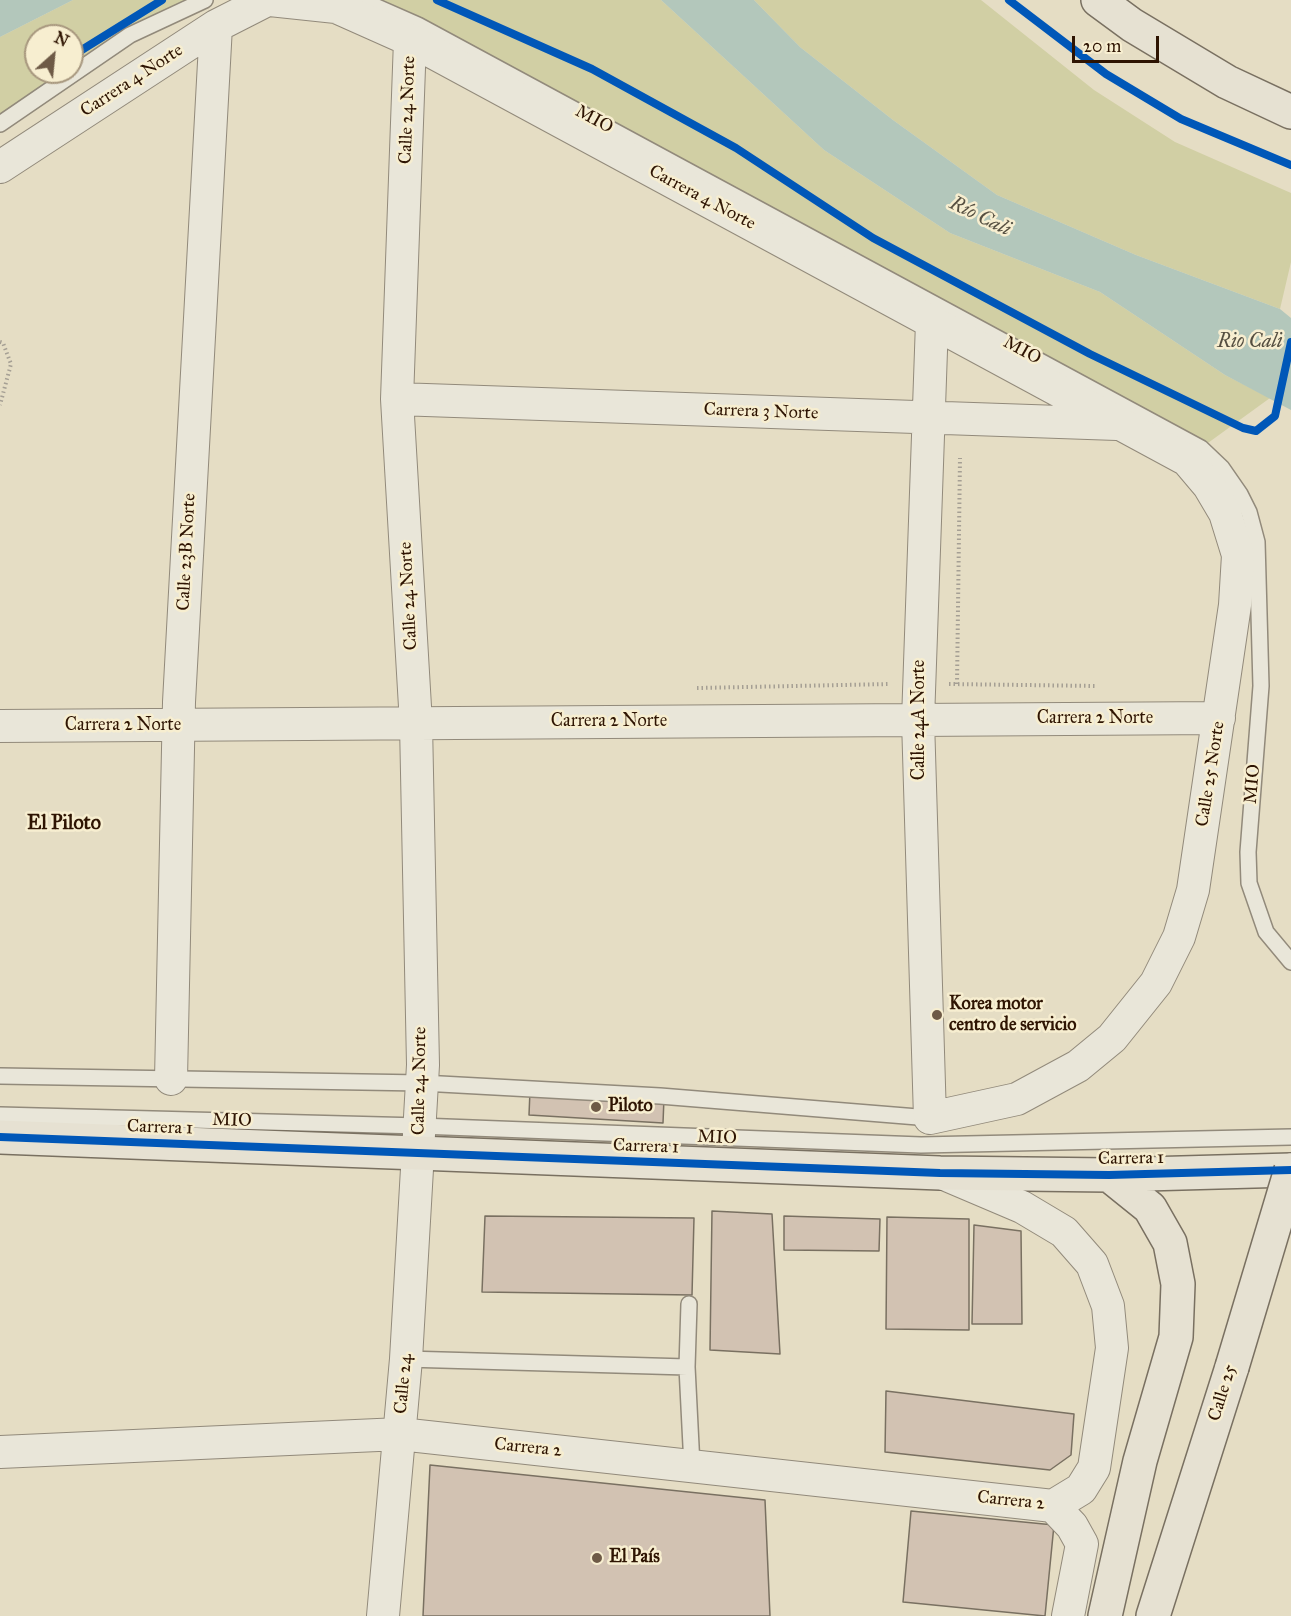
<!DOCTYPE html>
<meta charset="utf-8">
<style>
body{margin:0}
#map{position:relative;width:1291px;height:1616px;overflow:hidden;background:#e5ddc4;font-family:"IM FELL Great Primer",serif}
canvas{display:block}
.north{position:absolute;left:24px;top:24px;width:60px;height:60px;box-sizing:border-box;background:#f7eed0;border:2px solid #a7977e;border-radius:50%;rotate:27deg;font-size:16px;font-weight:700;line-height:24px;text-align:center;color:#2e1402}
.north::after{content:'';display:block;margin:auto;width:21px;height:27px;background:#6e5a46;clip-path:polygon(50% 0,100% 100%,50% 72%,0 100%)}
.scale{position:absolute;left:1072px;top:36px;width:87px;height:27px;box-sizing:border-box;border:3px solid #2e1402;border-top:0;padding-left:8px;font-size:18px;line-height:21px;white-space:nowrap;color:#2e1402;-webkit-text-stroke:4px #f7eed0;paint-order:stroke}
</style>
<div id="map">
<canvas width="1291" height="1616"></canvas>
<div class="north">N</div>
<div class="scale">20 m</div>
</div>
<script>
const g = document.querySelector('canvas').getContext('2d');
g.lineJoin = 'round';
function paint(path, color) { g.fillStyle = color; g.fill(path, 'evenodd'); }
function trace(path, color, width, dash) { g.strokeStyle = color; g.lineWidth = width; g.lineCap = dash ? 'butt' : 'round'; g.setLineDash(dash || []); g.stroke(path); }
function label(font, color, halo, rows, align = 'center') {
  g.font = font + ' "IM FELL Great Primer",serif'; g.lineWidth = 5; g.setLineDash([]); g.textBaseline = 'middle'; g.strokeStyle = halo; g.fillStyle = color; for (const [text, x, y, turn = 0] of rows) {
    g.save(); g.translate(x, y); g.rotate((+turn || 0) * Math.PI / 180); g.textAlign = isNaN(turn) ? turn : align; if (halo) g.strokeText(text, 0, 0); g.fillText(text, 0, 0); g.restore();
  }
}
paint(new Path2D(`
 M73 0H205L130 35 0 124V37ZM36 36H72V72H36Z
 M361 0H661L824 150 950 233 1100 292 1225 375 1270 398 1201 448Z
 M754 0H981L1094 90 1175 142 1291 193V262L1280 309 1136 255 997 195 893 120 800 47Z`), '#d1cfa4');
paint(new Path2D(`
 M0 0H73L0 37Z
 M661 0H754L800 47 893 120 997 195 1136 255 1280 309 1291 318V410L1225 375 1100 292 950 233 824 150Z`), '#b3c7bb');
const building = new Path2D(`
 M530 1091 664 1098 663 1123 529 1115Z
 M712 1211 772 1214 780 1354 710 1350Z
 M485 1216 694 1218 692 1295 482 1292Z
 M784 1216 880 1219 879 1251 784 1250Z
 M887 1217 969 1219V1330L886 1329Z
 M974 1225 1021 1231 1022 1324H972Z
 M886 1391 1074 1414 1071 1455 1050 1470 885 1452Z
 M430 1465 765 1500 770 1616H423Z
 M911 1511 1054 1525 1045 1616 903 1602Z`);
paint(building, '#d2c2b2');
trace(building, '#797061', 1.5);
const service = new Path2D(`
 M361 0 418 25 1201 448 1222 468 1240 494 1249 512 1257 542 1261 686 1248 852 1249 883 1266 932 1291 962
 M0 124 130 35 205 0
 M0 1076 422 1083 660 1096 930 1118
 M0 1115 420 1126 921 1145 1291 1137
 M689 1304 687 1367 692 1466
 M406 1359 687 1367`);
const minor = new Path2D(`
 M270 0 336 7 410 40 1187 460 1209 486 1225 513 1238 555 1235 605 1193 890 1179 937 1156 983 1112 1038 1078 1066 1017 1099 930 1118 918 720 932 322
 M0 167 216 26 267 0
 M397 399 1117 424
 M0 726 1219 718
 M171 1079 179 702 216 26
 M0 1452 400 1434 1053 1506 1081 1489 1094 1468 1112 1348 1108 1306 1092 1264 1064 1232 1022 1207 942 1173
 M1053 1506 1072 1526 1082 1544 1068 1616
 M383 1616 406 1359 423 1065 416 724 397 399 410 40`);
const primary = new Path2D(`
 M1098 0 1132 25 1227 82 1291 112
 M0 1137 940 1173 1109 1175 1291 1170
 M1105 1616 1140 1461 1176 1337 1178 1284 1170 1243 1150 1208 1109 1175
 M1153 1616 1232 1367`);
trace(service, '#928a7b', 18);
trace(minor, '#928a7b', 34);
trace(primary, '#797061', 36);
trace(new Path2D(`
 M0 342 3 343 11 364 0 405
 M949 684 1097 686
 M957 684 960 458
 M697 688 890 684`), '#a59f94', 4, [1.5, 3]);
trace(service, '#e9e6d9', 15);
trace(minor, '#e9e6d9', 32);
trace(primary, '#e6e1d2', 33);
const primaryBridge = new Path2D(`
 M1232 1367 1291 1170`);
trace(primaryBridge, '#797061', 36, []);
trace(primaryBridge, '#e6e1d2', 33);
trace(new Path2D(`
 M437 0 592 69 736 148 873 238 1090 354 1243 428 1256 431 1275 416 1291 342
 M1009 0 1106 74 1181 119 1291 165
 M72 56 162 0
 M0 1137 940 1173 1109 1175 1291 1170`), '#0057b8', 8);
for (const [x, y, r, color] of [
 [937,1015,6,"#6e5a46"],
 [596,1107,6,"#6e5a46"],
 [597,1558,6,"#6e5a46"]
]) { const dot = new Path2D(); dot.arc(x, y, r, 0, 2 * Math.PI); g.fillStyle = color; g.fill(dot); trace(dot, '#f7eed0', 2); }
label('18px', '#2e1402', '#f7eed0', [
 ["Carrera 4 Norte",132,81,-33],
 ["Calle 24 Norte",408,110,-88],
 ["MIO",594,120,28],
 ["Carrera 4 Norte",702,198,28],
 ["MIO",1022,351,28],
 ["Carrera 3 Norte",761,412,2],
 ["Calle 23B Norte",187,552,-87],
 ["Calle 24 Norte",409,596,-93],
 ["Carrera 2 Norte",1095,719],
 ["Calle 24A Norte",920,720,-90],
 ["Carrera 2 Norte",609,722],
 ["Carrera 2 Norte",123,726],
 ["Calle 25 Norte",1211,774,-81],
 ["MIO",1253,784,-85],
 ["Calle 24 Norte",420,1081,-89],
 ["MIO",232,1121,1],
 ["Carrera 1",160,1128,2],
 ["MIO",717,1138,2],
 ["Carrera 1",646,1147,2],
 ["Carrera 1",1131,1159,-1],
 ["Calle 24",404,1384,-85],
 ["Calle 25",1223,1393,-73],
 ["Carrera 2",528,1448,6],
 ["Carrera 2",1011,1501,6]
]);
label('bold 18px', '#2e1402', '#f7eed0', [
 ["Korea motor",949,1005],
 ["centro de servicio",949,1026],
 ["Piloto",608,1107],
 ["El País",609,1558]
], 'left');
label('italic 20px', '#554f41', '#f7eed0', [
 ["Río Cali",980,217,26],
 ["Rio Cali",1250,342]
]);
label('bold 20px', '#2e1402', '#f7eed0', [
 ["El Piloto",64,824]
]);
</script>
